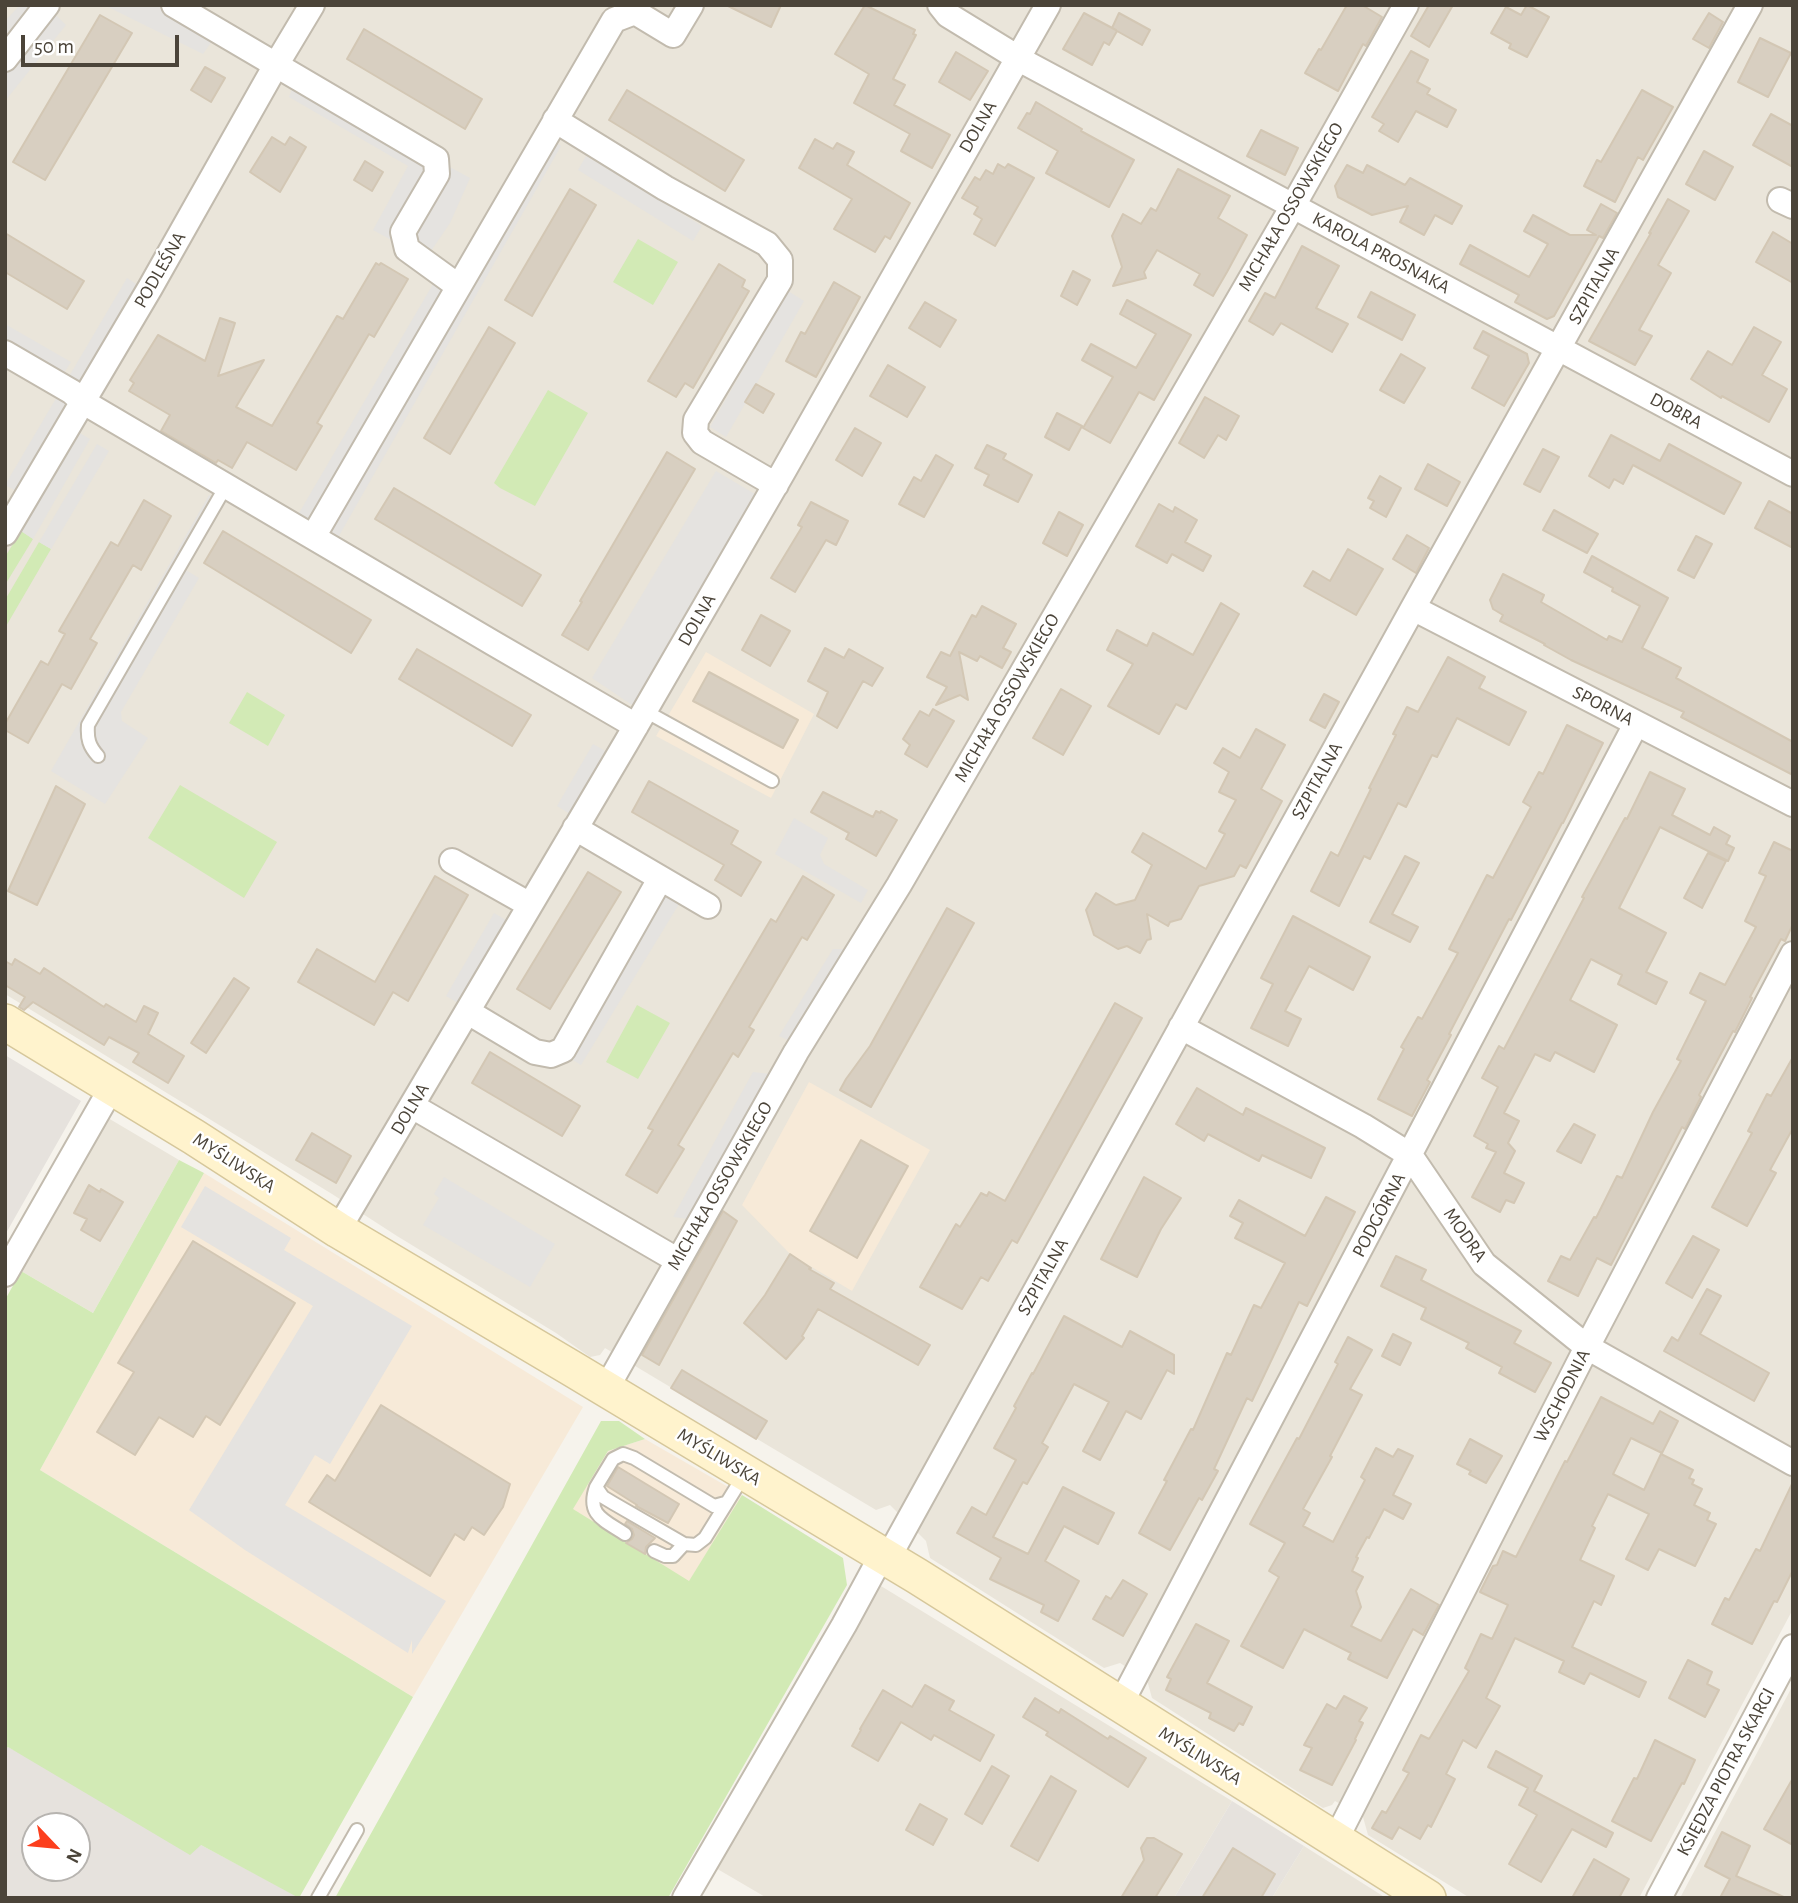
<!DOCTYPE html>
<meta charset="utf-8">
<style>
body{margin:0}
#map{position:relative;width:1798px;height:1903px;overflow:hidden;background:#f6f3ec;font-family:"Alegreya Sans",sans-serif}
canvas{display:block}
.frame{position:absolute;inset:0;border:7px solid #4b4439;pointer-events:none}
.north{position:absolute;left:21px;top:1812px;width:70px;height:70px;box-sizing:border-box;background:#fff;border:2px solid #b7b4b0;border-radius:50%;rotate:116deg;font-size:19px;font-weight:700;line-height:28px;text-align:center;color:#4b4439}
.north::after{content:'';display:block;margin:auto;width:24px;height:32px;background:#fc3f1d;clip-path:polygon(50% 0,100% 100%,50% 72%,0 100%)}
.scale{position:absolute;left:21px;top:35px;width:158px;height:32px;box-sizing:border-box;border:4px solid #4b4439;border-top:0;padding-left:9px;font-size:21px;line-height:24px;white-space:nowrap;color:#4b4439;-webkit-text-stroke:5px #fff;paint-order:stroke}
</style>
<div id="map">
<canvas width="1798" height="1903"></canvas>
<div class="frame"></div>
<div class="north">N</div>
<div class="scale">50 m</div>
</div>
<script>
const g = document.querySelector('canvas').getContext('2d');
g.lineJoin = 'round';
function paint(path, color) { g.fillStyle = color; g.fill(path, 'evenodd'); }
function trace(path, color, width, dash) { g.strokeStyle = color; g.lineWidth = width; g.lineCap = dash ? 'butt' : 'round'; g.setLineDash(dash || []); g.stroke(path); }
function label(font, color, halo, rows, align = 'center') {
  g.font = font + ' "Alegreya Sans",sans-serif'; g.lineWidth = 5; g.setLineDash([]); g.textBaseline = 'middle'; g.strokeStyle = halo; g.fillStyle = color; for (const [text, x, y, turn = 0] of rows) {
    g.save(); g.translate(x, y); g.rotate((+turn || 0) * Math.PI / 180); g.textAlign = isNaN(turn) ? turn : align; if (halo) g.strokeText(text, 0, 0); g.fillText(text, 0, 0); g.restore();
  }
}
paint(new Path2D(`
 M5 5H1793V1609L1639 1898H1470L1368 1835 1363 1817 1335 1801 1332 1805 1323 1808 1152 1698 1147 1680 1120 1663 1104 1668 930 1558 926 1541 890 1505 876 1510 605 1348 600 1355 590 1357 556 1333 397 1236 332 1194 5 994Z
 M108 1118 179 1160 93 1313 21 1271Z
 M881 1586 1232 1801 1174 1898H767L714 1867Z
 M1793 1685V1898H1680Z
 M1304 1846 1386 1898H1272Z`), '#eae5da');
paint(new Path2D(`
 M706 652 814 714 771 798 656 736Z
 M809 1082 930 1150 852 1291 790 1254 742 1205Z
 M204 1173 583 1407 413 1697 40 1470Z
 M645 1439 742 1495 689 1582 572 1509 608 1451Z`), '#f7ead8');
paint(new Path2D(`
 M5 1055 81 1101 5 1235Z
 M8 1747 201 1845 301 1898H5V1750ZM35 1826H77V1868H35Z
 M1232 1801 1304 1846 1272 1898H1174Z`), '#e6e2dd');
paint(new Path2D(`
 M638 239 678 262 653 305 613 282Z
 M548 390 588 413 535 506 500 488 494 483Z
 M21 531 33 539 5 585V557Z
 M39 542 51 549 5 628V600Z
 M247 692 285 715 268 746 229 723Z
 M180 785 277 842 244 898 148 838Z
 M637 1005 670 1023 638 1079 606 1062Z
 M179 1160 204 1173 40 1470 413 1697 299 1898 201 1845 190 1855 8 1747 5 1750V1300L21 1271 93 1313Z
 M601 1421H619L645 1439 608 1451 573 1509 689 1581 742 1495 843 1558 847 1585 668 1898H335Z`), '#d2eab5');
paint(new Path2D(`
 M20 5H60L54 13 66 25 5 101V21Z
 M104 5H198L219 31 203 54Z
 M294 84 430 163 395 242 373 230 408 166 289 97Z
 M546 136 561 146 332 548 292 525 436 279 458 286Z
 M586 156 702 226 693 241 578 170Z
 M448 166 470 178 450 223 431 251 414 241Z
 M127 278 141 287 20 493 5 485Z
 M788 291 804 301 726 437 710 427Z
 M5 324 71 362 62 376 5 344Z
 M78 432 90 439 33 539 21 531Z
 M97 444 109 451 51 549 39 542Z
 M716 471 760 497 635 707 592 678Z
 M209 495 214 498 176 564 199 578 121 712 122 721 148 738 105 804 51 771Z
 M593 744 607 752 570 814 557 806Z
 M794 818 828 838 820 855 824 864 868 890 861 903 775 854Z
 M663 895 679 904 581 1065 568 1057Z
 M494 913 506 920 458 1003 446 996Z
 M833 949H847L794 1043 779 1036Z
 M753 1072 771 1074 688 1219 673 1217Z
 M444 1177 555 1244 530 1287 423 1225 439 1198 434 1194Z
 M205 1186 291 1238 284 1250 412 1326 330 1464 315 1455 285 1505 446 1601 412 1654V1640L408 1653 245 1550 189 1510 313 1306 181 1227Z`), '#e5e3e0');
const building = new Path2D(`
 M726 5H781L771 27Z
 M865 5 915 30 913 34 916 35 893 79 905 85 894 105 950 135 932 168 901 151 910 134 854 103 869 74 835 54Z
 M1347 5H1362L1382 17 1366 46 1363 44 1338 91 1305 73 1319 49 1321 50Z
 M1429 5H1453L1429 47 1411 36Z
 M1527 5 1549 17 1527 57 1509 48 1511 44 1491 33 1506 7 1521 15Z
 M1084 13 1116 30 1112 28 1119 13 1150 30 1142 45 1117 31 1109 45 1104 42 1092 65 1063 49Z
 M1709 13 1723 22 1709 48 1693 39Z
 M100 15 132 33 45 180 13 162Z
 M364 29 482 99 465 129 347 59Z
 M1760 38 1791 53 1768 97 1738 82Z
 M1411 51 1428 60 1417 82 1430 89 1427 94 1456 110 1447 127 1416 111 1398 142 1379 131 1384 124 1372 117Z
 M956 52 988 71 970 100 939 82Z
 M205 67 225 78 211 102 191 90Z
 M627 90 744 160 725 191 609 120Z
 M1642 90 1673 107 1643 160 1638 157 1615 202 1584 186 1597 160 1601 162Z
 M1036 102 1082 129 1081 131 1134 160 1109 207 1046 173 1058 151 1018 128 1027 113 1030 114Z
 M1771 114 1793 126V167L1753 145Z
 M1261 130 1298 148 1285 175 1247 156Z
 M272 137 285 145 290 137 306 147 280 192 250 172Z
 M815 139 833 149 837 143 854 152 847 165 910 203 890 239 885 236 875 252 834 229 852 199 799 168Z
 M1704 151 1733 167 1715 200 1686 184Z
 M365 161 383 172 372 191 354 180Z
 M998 164 1005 168 1008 164 1034 178 995 246 974 234 982 219 974 214 978 207 962 198 975 177 980 180 986 170 993 174Z
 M1347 165 1363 173 1367 165 1405 185 1410 178 1462 206 1452 224 1435 215 1424 235 1400 222 1408 206 1372 215 1338 197 1335 186Z
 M1178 169 1230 196 1218 218 1247 235 1227 272 1213 296 1194 285 1200 274 1157 250 1144 272 1146 278 1113 286 1122 267 1112 236 1123 214 1141 224 1151 208 1156 211Z
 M570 189 596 205 532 316 505 300Z
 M1668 199 1689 211 1658 265 1671 273 1639 330 1652 336 1635 365 1589 341 1651 233H1649Z
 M1601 204 1617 213 1603 238 1599 236 1554 316 1547 319 1515 302 1519 295 1460 264 1470 245 1529 277 1548 244 1524 231 1533 215 1570 235H1596L1587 230Z
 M1773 232 1793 244V283L1756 262Z
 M5 233 84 281 67 309 5 272Z
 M1302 246 1339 266 1316 308 1348 324 1332 352 1281 323 1273 335 1249 321 1265 293 1275 298Z
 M376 263 379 265 381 263 408 279 374 337 369 334 317 423 322 426 296 470 247 442 232 468 218 460 216 463 161 431 170 415 129 391 134 383 130 380 158 335 205 361 220 318 235 323 218 376 264 360 236 407 272 426 337 316 343 319Z
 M719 264 745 280 742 287 749 291 693 388 685 383 676 397 648 381Z
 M1073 271 1090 280 1077 305 1061 296Z
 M834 282 860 297 816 377 786 361 801 332 805 334Z
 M1371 292 1415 315 1402 340 1358 317Z
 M1127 300 1191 335 1154 400 1139 392 1110 443 1083 428 1113 377 1082 360 1091 344 1136 368 1156 334 1120 314Z
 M925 302 956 320 940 347 909 328Z
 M489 327 515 343 450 454 424 438Z
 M1754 327 1781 342 1762 375 1787 389 1769 422 1722 396 1721 398 1691 379 1708 351 1732 365Z
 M1483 331 1527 354 1529 363 1504 406 1472 388 1489 356 1474 348Z
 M1401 354 1425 368 1404 403 1380 390Z
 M888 365 925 387 907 417 870 396Z
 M756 384 774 394 763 413 745 402Z
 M1205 397 1239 416 1226 440 1218 435 1204 458 1179 443Z
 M1057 413 1082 426 1069 450 1045 437Z
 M855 428 881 443 862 476 836 460Z
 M1611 435 1660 461 1669 444 1741 483 1724 514 1633 465 1623 484 1614 479 1609 488 1589 476Z
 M987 445 1006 454 1003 459 1032 475 1018 502 984 485 989 475 975 468Z
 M1543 449 1559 457 1540 492 1524 484Z
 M667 452 695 469 588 650 562 635 582 602 580 601Z
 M936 455 953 465 924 517 899 504 914 477 921 481Z
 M1428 464 1460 482 1447 506 1415 489Z
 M1380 476 1401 488 1386 517 1370 508 1374 501 1368 498Z
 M394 488 541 575 522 606 375 519Z
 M144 500 171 516 141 570 133 565 90 639 97 643 71 689 62 684 28 743 5 730V724L41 661 48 665 65 634 59 631 111 542 118 546Z
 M1769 501 1793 514V548L1755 528Z
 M811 502 848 521 836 545 826 540 795 592 771 578 802 527 798 525Z
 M1159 504 1173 512 1175 507 1197 520 1185 542 1211 556 1203 571 1172 554 1167 563 1136 546Z
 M1554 510 1598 534 1587 553 1543 530Z
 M1059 512 1083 525 1067 556 1043 543Z
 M223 531 371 620 351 653 204 563Z
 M1407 535 1429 548 1416 573 1393 559Z
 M1696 536 1712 544 1694 578 1678 570Z
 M1348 549 1383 569 1356 615 1304 586 1313 571 1330 581Z
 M1592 556 1668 598 1642 648 1681 668 1676 678 1793 742V775L1681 717 1684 712 1571 660 1544 645 1545 644 1500 621 1503 615 1493 609 1490 600 1503 574 1544 595 1541 602 1607 640 1609 636 1622 642 1640 606 1612 591 1613 588 1584 572Z
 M1221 603 1239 614 1186 709 1176 704 1159 734 1108 706 1133 664 1107 650 1117 630 1147 646 1153 633 1193 655Z
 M982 606 1016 624 1003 648 1011 652 1002 668 980 656 977 661 959 652 968 700 960 695 936 705 947 687 927 677 941 652 950 656 972 615 976 617Z
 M761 615 790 631 770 666 742 650Z
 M825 648 844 658 849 649 883 668 872 686 863 681 837 728 817 716 828 692 808 681Z
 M417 649 531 715 512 746 399 679Z
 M1448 657 1485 677 1479 688 1526 712 1509 745 1457 718 1437 757 1432 755 1406 807 1398 803 1370 859 1364 856 1339 906 1311 891 1331 852 1338 856 1371 789 1369 788 1396 735 1393 734 1407 707 1418 712Z
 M709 672 798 720 783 748 693 701Z
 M1061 689 1091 706 1063 755 1033 738Z
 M1324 694 1339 702 1325 728 1310 720Z
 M933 709 954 721 927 767 905 754 910 745 903 739 920 711 929 716Z
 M1567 725 1603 743 1563 823H1562L1511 920 1509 919 1449 1034 1451 1035 1427 1080 1430 1082 1412 1116 1378 1099 1404 1049 1401 1047 1418 1017 1422 1019 1458 953 1449 949 1487 875 1493 878 1531 807 1523 802 1539 772 1543 774Z
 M1256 729 1285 745 1261 789 1282 801 1246 868 1240 865 1234 876 1199 886 1181 919 1170 922 1168 926 1147 914 1151 939 1147 940 1140 953 1127 946 1118 949 1094 935 1086 910 1096 893 1116 905 1135 900 1152 865 1132 852 1143 833 1206 869 1225 834 1219 831 1236 800 1219 792 1229 772 1214 763 1223 748 1240 758Z
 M1650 772 1685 789 1672 815 1710 835 1714 827 1730 836 1726 844 1734 848 1728 861 1660 827 1619 908 1666 933 1646 972 1667 982 1656 1004 1618 984 1622 975 1591 959 1570 1000 1617 1025 1594 1072 1555 1052 1550 1061 1535 1054 1504 1113 1519 1121 1508 1143 1515 1151 1504 1173 1524 1183 1514 1203 1506 1200 1500 1212 1472 1197 1496 1152 1486 1148 1488 1144 1474 1136 1498 1087 1482 1078 1499 1046 1504 1049 1584 898 1582 897 1625 818 1627 819Z
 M649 781 738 831 731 844 761 862 741 896 715 880 724 865 632 812Z
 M56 786 85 804 37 905 8 891Z
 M823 792 873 817 876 811 880 813 881 811 897 820 876 856 846 839 849 833 811 812Z
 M1774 842 1793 851V924L1785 941 1781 939 1750 997 1752 998 1735 1032 1733 1031 1699 1095 1701 1097 1685 1129 1682 1127 1611 1265 1597 1258 1578 1296 1548 1281 1561 1256 1570 1260 1594 1217 1596 1218 1617 1176 1622 1178 1653 1112 1681 1061 1677 1059 1706 1001 1690 993 1700 973 1725 985 1756 927 1745 921 1766 876 1759 873Z
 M1708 853 1726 861 1702 908 1684 898Z
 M1405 856 1419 863 1392 914 1418 927 1410 942 1370 922Z
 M588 872 621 892 550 1009 517 989Z
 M435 876 468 895 408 1001 393 992 374 1025 298 982 317 949 375 982Z
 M803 876 834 895 807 940 802 937 749 1027 754 1030 738 1057 733 1053 678 1145 684 1149 657 1193 626 1175 653 1130 648 1128 696 1046 771 919 776 922Z
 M947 908 974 923 871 1107 840 1090 846 1079 870 1046Z
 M1293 916 1370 957 1353 990 1309 966 1285 1011 1301 1019 1288 1046 1251 1028 1273 984 1261 978Z
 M15 959 40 974 44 968 104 1007 106 1004 136 1022 144 1006 158 1013 148 1034 184 1056 168 1083 133 1062 139 1053 109 1037 104 1045 33 1002 24 1010 19 1007 25 997 5 985V961L12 965Z
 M234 978 249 988 206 1053 191 1043Z
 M1115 1003 1142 1018 1017 1243 1012 1240 988 1281 981 1277 962 1309 920 1287 956 1224 960 1227 981 1193 987 1196 989 1192 1005 1201Z
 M490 1052 580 1106 562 1136 472 1083Z
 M1793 1057V1128L1770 1170 1776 1173 1747 1226 1712 1207 1752 1133 1748 1131 1767 1094 1771 1096Z
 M1197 1088 1243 1115 1246 1108 1325 1148 1311 1178 1262 1155 1259 1161 1208 1134 1204 1141 1176 1124Z
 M1574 1124 1595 1135 1581 1163 1557 1151Z
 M312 1133 351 1156 336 1183 296 1160Z
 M861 1140 908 1166 857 1258 810 1231Z
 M1144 1177 1181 1198 1161 1229 1137 1277 1101 1259Z
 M89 1185 100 1192 101 1189 123 1202 100 1241 81 1230 87 1219 74 1213Z
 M1326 1197 1355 1212 1307 1306 1299 1302 1252 1401 1247 1398 1214 1469 1218 1471 1202 1500 1199 1498 1170 1550 1139 1533 1167 1481 1164 1480 1191 1429 1193 1430 1227 1353 1231 1355 1254 1305 1261 1308 1285 1263 1235 1238 1243 1223 1230 1216 1239 1200 1305 1236Z
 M723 1211 737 1221 659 1365 642 1355Z
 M1693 1236 1719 1250 1692 1298 1666 1283Z
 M193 1241 295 1303 220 1425 206 1416 193 1437 159 1417 135 1455 97 1432 134 1372 118 1363Z
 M790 1254 811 1268 809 1269 834 1283 830 1289 930 1345 918 1365 818 1309 802 1336 804 1338 786 1359 744 1323 765 1295Z
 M1396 1256 1426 1270 1421 1280 1521 1331 1514 1343 1551 1363 1535 1392 1499 1373 1502 1367 1466 1348 1469 1343 1421 1319 1426 1308 1381 1286Z
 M1707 1289 1721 1296 1700 1334 1769 1373 1754 1401 1664 1351 1672 1337 1678 1341Z
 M1064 1316 1122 1347 1130 1331 1174 1355V1374L1167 1370 1141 1419 1126 1411 1100 1460 1083 1451 1109 1402 1074 1384 1042 1443 1048 1447 1027 1484 1023 1482 993 1537 1028 1554 1063 1487 1114 1513 1098 1544 1064 1526 1045 1561 1079 1581 1058 1621 1041 1612 1044 1605 990 1579 1001 1558 957 1533 972 1507 986 1515 1016 1460 994 1448 1016 1408 1014 1406 1032 1373 1033 1374Z
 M1393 1334 1411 1343 1400 1365 1382 1356Z
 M1348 1337 1372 1350 1350 1389 1362 1395 1330 1456 1332 1457 1303 1509 1310 1513 1303 1526 1333 1542 1365 1480 1361 1477 1376 1448 1393 1457 1398 1449 1413 1456 1393 1495 1411 1504 1403 1519 1384 1509 1369 1538 1367 1537 1356 1557 1358 1558 1352 1571 1363 1577 1356 1591 1361 1607 1351 1626 1381 1641 1411 1589 1439 1605 1423 1635 1413 1629 1387 1678 1348 1659 1351 1653 1304 1629 1283 1668 1241 1646 1279 1577 1269 1571 1285 1543 1250 1524 1297 1438 1299 1439 1338 1364 1335 1362Z
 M682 1370 767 1421 756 1439 671 1388Z
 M1601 1397 1653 1424 1660 1411 1678 1421 1662 1453 1631 1438 1613 1474 1644 1490 1661 1454 1693 1470 1689 1478 1694 1480 1692 1484 1702 1489 1694 1505 1710 1513 1707 1520 1716 1524 1695 1566 1659 1549 1648 1570 1626 1559 1649 1514 1608 1494 1592 1526 1595 1528 1580 1560 1614 1576 1601 1605 1594 1601 1572 1647 1646 1682 1639 1697 1590 1673 1584 1684 1559 1672 1564 1661 1515 1638 1486 1698 1500 1706 1476 1748 1463 1740 1446 1774 1455 1779 1431 1827 1428 1825 1420 1839 1399 1827 1392 1839 1372 1828 1382 1811 1386 1813 1409 1773 1403 1770 1421 1735 1429 1739 1431 1736 1469 1671 1465 1668 1481 1634 1492 1639 1508 1605 1480 1592 1493 1566 1497 1565 1503 1551 1516 1557 1565 1461 1567 1462Z
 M381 1405 510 1484 503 1507 484 1535 472 1527 464 1540 455 1534 430 1576 309 1502 327 1475 335 1481Z
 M1470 1439 1502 1456 1486 1483 1469 1474 1471 1471 1457 1464Z
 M618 1467 679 1504 668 1523 636 1506 637 1505 607 1486Z
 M1793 1482V1570L1777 1602 1774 1601 1752 1644 1712 1624 1725 1598 1729 1600 1756 1549 1760 1551Z
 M627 1521 655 1538 646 1547 645 1554 626 1543 632 1539 634 1535 632 1529 625 1524Z
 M1123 1580 1147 1594 1123 1636 1093 1619 1106 1596 1111 1599Z
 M1196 1624 1229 1641 1207 1683 1252 1707 1243 1725 1239 1723 1234 1731 1209 1718 1211 1713 1166 1690 1171 1679 1167 1677Z
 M1688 1660 1712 1672 1707 1684 1719 1690 1705 1717 1669 1698Z
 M925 1685 954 1701 949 1710 994 1735 980 1761 934 1735 931 1740 901 1722 878 1761 852 1746 861 1730 860 1729 883 1690 912 1707Z
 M1344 1696 1367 1708 1359 1721 1363 1723 1355 1739 1356 1740 1332 1785 1300 1770 1312 1748 1304 1745 1327 1704 1336 1709Z
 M1035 1698 1059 1713 1061 1709 1108 1739 1110 1736 1146 1758 1128 1787 1046 1735 1048 1732 1023 1717Z
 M1655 1740 1695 1760 1684 1784 1682 1783 1651 1841 1612 1821 1634 1778 1637 1779Z
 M1496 1751 1542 1776 1534 1791 1613 1833 1606 1847 1572 1829 1541 1882 1509 1864 1537 1815 1519 1805 1528 1788 1488 1767Z
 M992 1766 1009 1776 982 1824 965 1814Z
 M1051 1776 1076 1791 1038 1861 1011 1846Z
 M1793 1778V1845L1764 1829Z
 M920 1804 947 1819 933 1845 906 1830Z
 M1722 1832 1750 1846 1736 1876 1786 1898H1720L1730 1879 1705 1866Z
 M1147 1838H1154L1182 1854 1155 1898H1121L1144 1860 1141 1848Z
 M1233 1848 1275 1874 1261 1898H1202Z
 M1594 1859 1629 1879 1619 1898H1572Z`);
paint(building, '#d8cfc1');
trace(building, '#d3c7b4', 2);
const lane = new Path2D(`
 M645 711 772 781
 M98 756C89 746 87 739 88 725L226 486
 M596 1487C586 1515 604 1520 625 1534
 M725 1503 714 1506 634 1458 623 1454 613 1459 596 1487 603 1497 613 1503 684 1544 696 1545 705 1538 744 1475
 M654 1551 665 1556H673L684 1544
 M318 1898 357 1830`);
const street = new Path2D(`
 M174 5 436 159 437 174 403 232 407 249 458 286
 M940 5 948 15 1028 64 1793 474
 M5 59 47 5
 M555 120 665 188 767 244 780 260V280L696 420 695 433 702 442 776 485
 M1780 200 1793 206
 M5 353 72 392 83 402
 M80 400 493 643 636 726
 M5 533 150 288 276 65 312 5
 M313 537 614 20 635 12 673 35 691 5
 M1413 608 1793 804
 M575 828 708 906
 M452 861 530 905
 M468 1012 535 1052 551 1055 563 1050 660 879
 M1181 1027 1363 1126 1410 1155 1484 1264 1587 1347 1793 1463
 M412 1106 677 1260
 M338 1230 626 743 783 472 1048 5
 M5 1274 112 1087
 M606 1389 796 1052 899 885 1293 206 1406 5
 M888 1558 1413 608 1750 5
 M1120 1705 1636 724
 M1335 1841 1587 1347 1793 954
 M685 1898 844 1625 882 1555
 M1659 1898 1793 1647`);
const secondary = new Path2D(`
 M5 1022 194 1137 338 1230 571 1368 917 1576 1428 1898`);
trace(lane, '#c2bbae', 16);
trace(street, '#c2bbae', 28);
trace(secondary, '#d6c79b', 38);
trace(lane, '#fff', 12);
trace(street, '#fff', 24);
trace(secondary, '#fff3cd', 35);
label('19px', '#4b4439', '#fff', [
 ["DOLNA",978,127,-60],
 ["MICHAŁA OSSOWSKIEGO",1291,207,-60],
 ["KAROLA PROSNAKA",1381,253,28],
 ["PODLEŚNA",160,270,-60],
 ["SZPITALNA",1594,286,-61],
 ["DOBRA",1676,411,28],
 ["DOLNA",697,620,-60],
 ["MICHAŁA OSSOWSKIEGO",1007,698,-60],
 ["SPORNA",1603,706,27],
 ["SZPITALNA",1317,781,-61],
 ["DOLNA",410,1109,-59],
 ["MYŚLIWSKA",234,1163,33],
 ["MICHAŁA OSSOWSKIEGO",720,1186,-60],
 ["PODGÓRNA",1379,1215,-62],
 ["MODRA",1465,1235,55],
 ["SZPITALNA",1043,1277,-61],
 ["WSCHODNIA",1562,1396,-63],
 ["MYŚLIWSKA",719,1457,31],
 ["MYŚLIWSKA",1200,1756,32],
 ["KSIĘDZA PIOTRA SKARGI",1726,1772,-62]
]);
</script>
